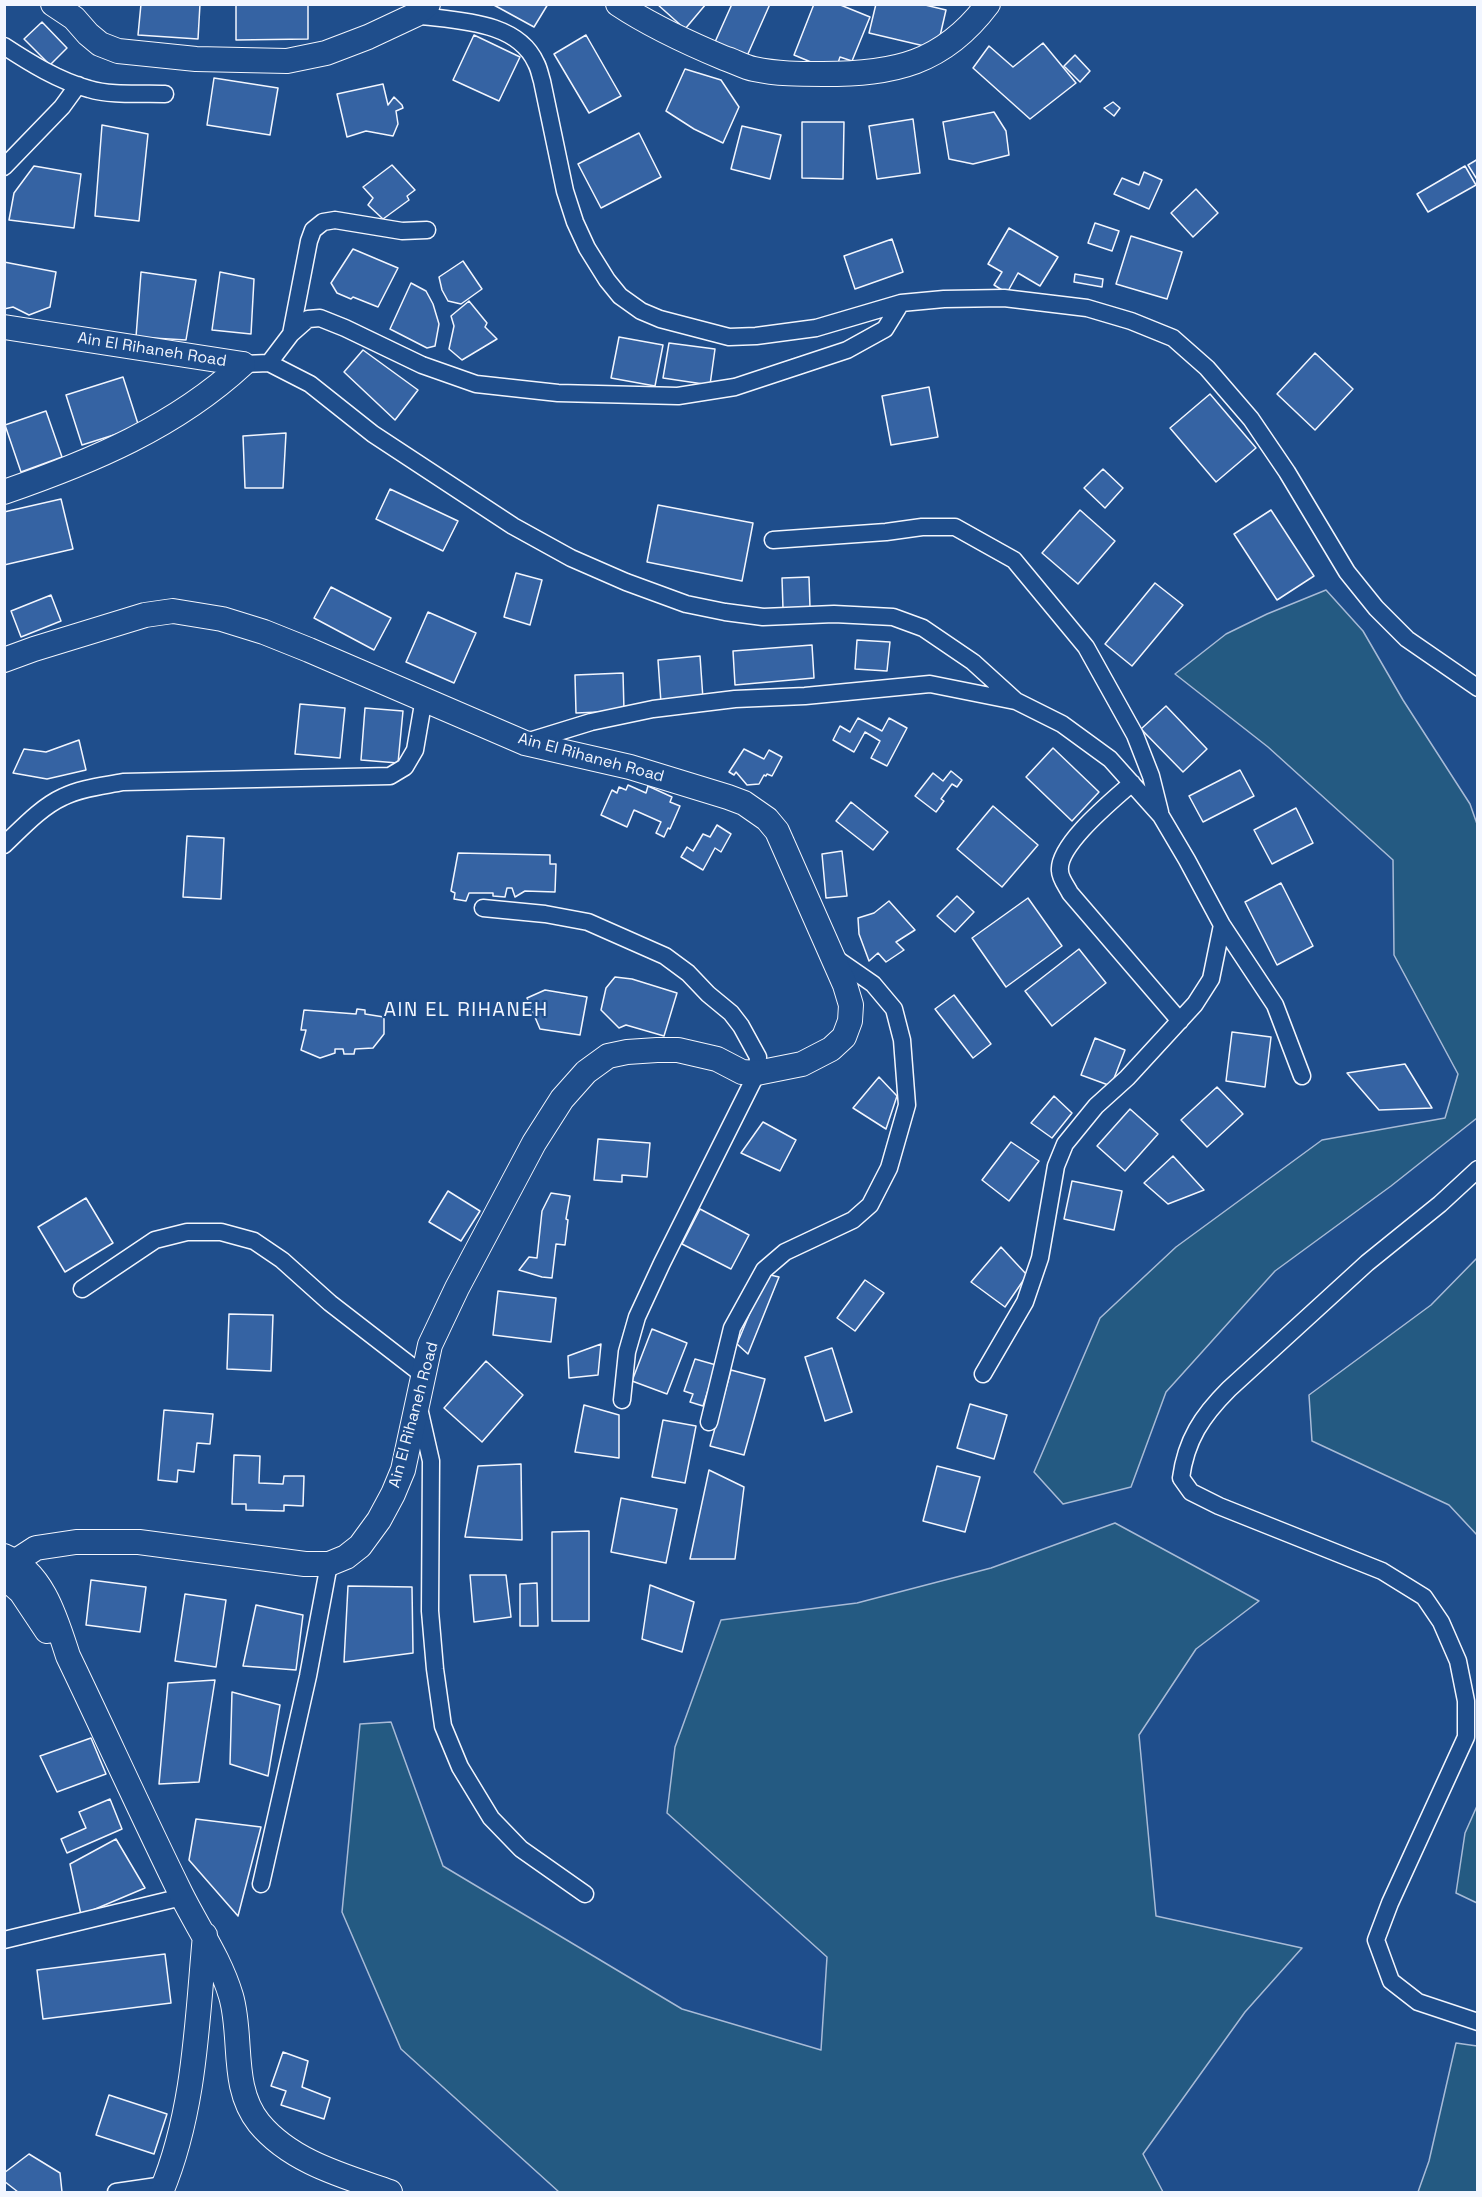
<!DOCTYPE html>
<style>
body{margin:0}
#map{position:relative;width:1482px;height:2197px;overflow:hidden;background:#1f4e8c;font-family:"Space Grotesk",sans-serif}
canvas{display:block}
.frame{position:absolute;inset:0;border:6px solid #f2f6ff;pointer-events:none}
</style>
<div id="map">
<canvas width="1482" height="2197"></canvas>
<div class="frame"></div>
</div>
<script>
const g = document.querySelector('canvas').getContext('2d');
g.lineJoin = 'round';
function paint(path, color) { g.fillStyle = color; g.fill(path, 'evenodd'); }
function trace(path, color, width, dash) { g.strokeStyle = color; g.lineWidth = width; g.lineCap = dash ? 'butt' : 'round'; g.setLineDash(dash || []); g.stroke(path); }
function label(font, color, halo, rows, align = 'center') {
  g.font = font + ' "Space Grotesk",sans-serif'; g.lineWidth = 4.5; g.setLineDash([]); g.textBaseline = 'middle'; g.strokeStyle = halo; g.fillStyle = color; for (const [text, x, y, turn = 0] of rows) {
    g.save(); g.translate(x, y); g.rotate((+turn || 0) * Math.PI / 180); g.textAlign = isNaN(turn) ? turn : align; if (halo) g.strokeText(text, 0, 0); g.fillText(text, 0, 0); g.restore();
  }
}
const green = new Path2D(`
 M1326 590 1363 631 1403 700 1470 804 1477 824V1118L1391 1186 1275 1271 1166 1392 1131 1487 1063 1504 1034 1472 1100 1318 1176 1247 1322 1140 1445 1118 1458 1074 1394 955 1393 860 1268 747 1175 674 1226 634 1267 614Z
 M1477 1258V1535L1449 1505 1312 1441 1309 1395 1431 1305Z
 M1115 1523 1259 1601 1196 1649 1139 1735 1156 1916 1302 1948 1245 2012 1143 2154 1163 2192H559L401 2049 342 1912 360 1724 391 1722 443 1866 682 2009 821 2050 827 1957 667 1813 675 1747 721 1620 857 1603 991 1568Z
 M1477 1806V1903L1456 1893 1465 1833Z
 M1456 2043 1477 2046V2192H1418L1429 2161Z`);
paint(green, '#245a82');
trace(green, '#a8bbd7', 1.5);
const building = new Path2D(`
 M141 4H200L198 39 138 35Z
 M236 4H308V39L236 40Z
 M492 4H548L534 27Z
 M657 4H706L685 29Z
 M732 4H770L747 56 715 42Z
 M814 4H838L870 17 852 61 840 57 835 72 794 55Z
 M876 4H921L946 10 937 49 869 33Z
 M42 22 67 48 50 65 24 39Z
 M474 35 520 57 499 101 453 80Z
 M586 35 621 96 589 113 554 54Z
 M1043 43 1076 83 1030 119 973 68 989 46 1013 67Z
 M1075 55 1090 71 1080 82 1064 66Z
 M685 69 721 80 739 107 723 143 694 129 666 111Z
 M214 78 278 88 270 135 207 125Z
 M383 84 388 105 394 97 402 105 403 108 396 111 398 124 393 136 366 131 347 137 337 94Z
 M1113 102 1120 108 1114 116 1104 108Z
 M994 112 1006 131 1009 155 973 164 949 159 943 122Z
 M913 119 920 173 877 179 869 126Z
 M802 122H844L843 179 802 178Z
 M102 125 148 134 139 221 95 216Z
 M742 126 781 135 770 179 731 169Z
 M639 133 661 177 601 208 578 164Z
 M1478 159V181L1468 165Z
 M392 165 415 190 407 196 409 200 383 219 368 205 373 198 363 187Z
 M34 166 81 174 74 228 9 220 14 193Z
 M1465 166 1476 185 1428 212 1417 194Z
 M1144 172 1162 180 1149 209 1114 194 1122 178 1139 185Z
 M1196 189 1218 213 1193 237 1171 213Z
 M1095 223 1119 231 1112 251 1088 243Z
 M1009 228 1058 257 1040 286 1018 273 1007 293 994 285 1002 272 988 264Z
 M1131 236 1182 252 1167 299 1116 284Z
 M892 239 903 272 855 289 844 256Z
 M353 249 398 268 378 307 353 297 351 299 337 293 331 283Z
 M463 261 482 289 461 304 448 301 442 290 439 277Z
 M4 262 56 272 50 307 29 315 13 307 4 309Z
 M141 272 196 280 186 340 136 337Z
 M220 272 254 279 251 334 212 330Z
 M1075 274 1103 279 1102 287 1074 282Z
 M411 283 426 291 433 304 439 324 435 346 427 348 390 329Z
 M469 301 487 323 485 327 497 339 462 360 449 349 454 326 451 316Z
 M619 337 663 345 655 386 611 378Z
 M669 343 715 349 710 385 663 378Z
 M363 350 418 390 395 420 344 372Z
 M1315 353 1353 389 1315 430 1277 394Z
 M123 377 139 427 82 445 66 395Z
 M929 387 938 437 891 445 882 396Z
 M1210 394 1256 448 1216 482 1170 428Z
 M46 411 62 457 21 472 5 425Z
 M286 433 283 488H245L243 436Z
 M1103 469 1123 488 1105 508 1084 488Z
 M390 489 458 521 443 551 376 519Z
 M61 499 73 549 4 565V512Z
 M658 505 753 523 742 581 647 562Z
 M1080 510 1115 541 1078 584 1042 553Z
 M1271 510 1314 576 1277 600 1234 534Z
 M516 573 542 580 530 625 504 617Z
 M809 577 810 608 783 609 782 578Z
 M1155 583 1183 605 1132 666 1105 644Z
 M331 587 391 618 374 650 314 618Z
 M51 595 61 621 21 637 11 611Z
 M428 612 476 633 454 683 406 662Z
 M857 640 890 642 887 671 855 669Z
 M812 645 814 678 735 685 733 651Z
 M700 656 703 699 661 703 658 660Z
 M623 673 624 711 576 713 575 675Z
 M300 704 345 708 340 758 295 754Z
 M1166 706 1207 749 1183 772 1141 729Z
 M365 708 403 711 398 763 361 760Z
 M858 718 882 731 889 718 907 728 887 766 871 758 880 741 865 732 854 752 833 740 840 726 850 732Z
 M79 740 86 770 47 779 13 773 24 749 46 752Z
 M1053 748 1099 792 1072 821 1026 777Z
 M744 749 764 759 769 750 782 757 772 776 767 774 766 776 764 775 759 784 747 785 736 772 734 775 729 772Z
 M1240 770 1254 796 1203 822 1189 796Z
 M951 771 962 780 957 787 952 784 941 799 944 801 936 812 915 796 933 773 943 781Z
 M628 785 646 793 648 786 672 797 670 802 680 806 670 829 668 828 664 837 656 833 661 822 634 810 627 827 601 815 612 790 617 793 619 787 626 790Z
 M851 802 888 832 873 850 836 821Z
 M993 806 1038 845 1002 887 957 849Z
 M1296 808 1313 843 1272 864 1254 830Z
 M717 825 731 834 721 852 715 848 703 870 681 857 687 847 693 851 703 834 710 837Z
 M187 836 224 838 221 899 183 897Z
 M842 851 847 896 826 898 822 854Z
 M458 853 550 855V864H556L555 892 525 891 515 897 512 888H507L505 897 493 896V893H469L466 901 454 899 455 893 451 891Z
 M1281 883 1313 946 1277 965 1245 902Z
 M957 896 974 912 955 932 937 916Z
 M1028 898 1062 946 1006 987 972 938Z
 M889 901 915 930 896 942 904 950 886 962 878 953 869 961 859 934 858 918 874 913Z
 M1079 949 1106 983 1052 1026 1025 991Z
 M615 977 632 979 677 993 664 1036 626 1025 619 1028 601 1010 606 988Z
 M545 990 587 997 580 1035 540 1029 527 998Z
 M954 995 991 1044 973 1058 935 1009Z
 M357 1009 365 1010V1014L384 1017V1034L373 1048 355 1049 354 1054H344L343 1049H335V1053L320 1058 301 1050 306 1030H301L304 1010 356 1014Z
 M1232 1032 1271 1037 1265 1087 1226 1081Z
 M1095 1038 1125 1050 1111 1086 1081 1075Z
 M1405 1064 1432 1108 1379 1110 1347 1073Z
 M879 1077 897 1096 886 1129 853 1108Z
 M1217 1087 1243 1114 1207 1147 1181 1120Z
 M1054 1096 1072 1113 1052 1138 1031 1123Z
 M1130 1109 1158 1134 1125 1171 1097 1146Z
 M763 1122 796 1140 780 1171 741 1153Z
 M598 1139 650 1143 647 1177 622 1175V1182L594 1180Z
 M1011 1142 1039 1161 1009 1201 982 1180Z
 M1173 1156 1204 1190 1168 1204 1144 1183Z
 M1072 1181 1122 1191 1114 1230 1064 1219Z
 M448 1191 480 1211 461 1241 429 1222Z
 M551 1193 570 1196 566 1219 568 1220 565 1245 556 1244 552 1278 542 1277 519 1270 529 1257 537 1258 542 1211Z
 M86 1198 113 1243 65 1272 38 1227Z
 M700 1209 749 1235 731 1269 682 1244Z
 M1001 1247 1027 1275 1005 1307 971 1282Z
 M766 1274 779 1277 748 1354 737 1344Z
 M865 1280 884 1293 855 1331 837 1318Z
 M498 1291 556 1298 551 1342 493 1335Z
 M229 1314 273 1315 271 1371 227 1369Z
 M652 1329 687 1343 667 1394 632 1381Z
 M601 1344 598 1375 569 1378 568 1356Z
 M832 1348 852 1412 825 1421 805 1357Z
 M695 1359 716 1365 703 1406 690 1402 693 1394 684 1391Z
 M486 1361 523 1395 482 1442 444 1408Z
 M731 1370 765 1379 744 1455 710 1446Z
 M970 1404 1007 1415 994 1459 957 1448Z
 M584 1405 619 1415V1458L575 1452Z
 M164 1410 213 1414 210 1444 197 1443 194 1472 178 1470 177 1482 158 1480Z
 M663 1420 696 1426 685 1483 652 1477Z
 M234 1455 260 1456 259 1483 283 1484 284 1476H304L303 1506 284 1505V1511L246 1510V1504H232Z
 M521 1464 522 1540 465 1537 478 1466Z
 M937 1466 980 1477 965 1532 923 1521Z
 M709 1470 744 1487 735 1559H690Z
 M621 1498 677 1509 666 1563 611 1552Z
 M589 1531V1621H552V1532Z
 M470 1575H506L511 1617 474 1622Z
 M91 1580 146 1587 140 1632 86 1625Z
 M537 1583 538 1626H520V1584Z
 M650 1585 694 1602 682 1652 642 1639Z
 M348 1586 412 1587 413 1653 344 1662Z
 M185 1594 226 1600 216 1667 175 1661Z
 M256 1605 303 1615 296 1670 243 1666Z
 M215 1680 199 1782 159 1784 168 1683Z
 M232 1692 280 1705 268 1776 230 1764Z
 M91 1738 106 1774 57 1792 40 1756Z
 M110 1799 122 1829 67 1853 61 1839 86 1828 79 1812Z
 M196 1819 261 1827 238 1916 189 1860Z
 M116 1839 145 1888 81 1915 70 1864Z
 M165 1954 171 2003 43 2019 37 1970Z
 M283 2052 308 2061 302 2087 330 2098 324 2119 281 2105 286 2091 271 2086Z
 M109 2095 167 2114 154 2154 96 2135Z
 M29 2154 60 2173 62 2192H18L4 2181V2173Z`);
paint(building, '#3563a3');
trace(building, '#f2f6ff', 1.5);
const street = new Path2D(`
 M415 15C455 21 517 20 536 63 539 68 540 75 542 81L565 191 575 222 587 248 607 280 620 296 641 311 660 319 729 337 756 336 816 328 901 303 944 299 1004 298 1087 308 1131 321 1173 338 1207 368 1251 419 1287 472 1347 572 1376 608 1407 639 1478 688
 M4 46C30 63 59 81 89 89 112 96 141 93 165 94
 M4 167 62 107 78 85
 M291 334 309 241 313 230 323 222 335 220 402 231 427 230
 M269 363 291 334 308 319 320 318 345 328 422 365 476 384 558 393 678 396 735 387 847 350 885 329 901 303
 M243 364 269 363 310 384 373 434 513 526 571 558 626 582 686 604 725 612 763 617 834 614 893 617 923 628 973 662 1016 701 1062 724 1110 759 1161 816 1187 860 1222 925 1211 979 1195 1004 1127 1078 1096 1106 1065 1144 1056 1166 1040 1258 1025 1302 983 1374
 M773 540 886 532 922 527H955L1014 560 1086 647 1135 735 1151 776 1160 812
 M526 742 591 722 653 709 735 699 805 696 930 684 1015 701
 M1132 783C1113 800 1057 845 1060 871 1060 878 1067 887 1070 893L1180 1021
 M4 845C22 828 41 807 63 797 81 788 103 786 123 782L390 776 405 767 415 750 424 698
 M483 908 545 914 588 922 665 956 688 973 708 994 731 1013 741 1026 758 1057 757 1073 662 1263 637 1317 627 1352 622 1400
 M1222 925 1275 1005 1302 1076
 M1478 1169 1440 1204 1367 1263 1229 1389C1202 1416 1186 1440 1181 1478L1191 1492 1219 1506 1382 1571 1424 1597 1441 1622 1458 1661 1466 1701V1737L1390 1903 1376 1940 1391 1981 1418 2002 1478 2022
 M82 1289 155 1240 187 1232H221L254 1241 282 1260 330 1303 423 1375
 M419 1408 431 1461 430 1611 435 1669 443 1726 460 1767 491 1818 521 1849 585 1894
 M709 1422 732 1328 764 1270 785 1252 853 1220 870 1205 889 1168 907 1105 902 1040 894 1009 873 984 834 957
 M261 1884 308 1676 329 1564
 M4 1940 182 1897
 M116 2192 164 2185`);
const secondary = new Path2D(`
 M53 4 74 18 88 34 100 44 118 51 196 59 287 61 326 53 368 37 415 15 428 4
 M618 4C651 26 688 43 724 58 734 61 744 67 754 69 777 74 800 74 823 74 894 74 943 64 988 4
 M4 327 243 364
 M4 492C91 462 175 427 243 364
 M4 660 34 649 145 615 173 611 222 619 264 632 309 650 525 743 630 767 728 797 744 803 767 819 777 831 845 985 851 1005 850 1021 844 1037 831 1049 802 1064 757 1073 742 1072 717 1059 678 1050H657L627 1052 608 1056 586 1072 562 1099 534 1143 457 1288 430 1345 403 1470 393 1494 379 1520 360 1546 346 1557 329 1564H305L139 1542H76L36 1548 16 1561 4 1574
 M4 1556C43 1572 56 1619 68 1656 106 1735 142 1815 181 1894 198 1928 220 1959 231 1996 243 2037 230 2087 259 2123 291 2162 344 2176 390 2192
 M4 1577 21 1592 47 1631
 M161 2192C195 2111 197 2022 205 1935`);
trace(street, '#f2f6ff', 19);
trace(secondary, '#f2f6ff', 26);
trace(street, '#1f4e8c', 16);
trace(secondary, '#1f4e8c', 24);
label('16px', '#f2f6ff', '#1f4e8c', [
 ["Ain El Rihaneh Road",152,350,9],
 ["Ain El Rihaneh Road",591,758,15],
 ["Ain El Rihaneh Road",414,1415,-75]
]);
g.letterSpacing = '1.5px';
label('20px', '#f2f6ff', '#1f4e8c', [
 ["AIN EL RIHANEH",466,1011]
]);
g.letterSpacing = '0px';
</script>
